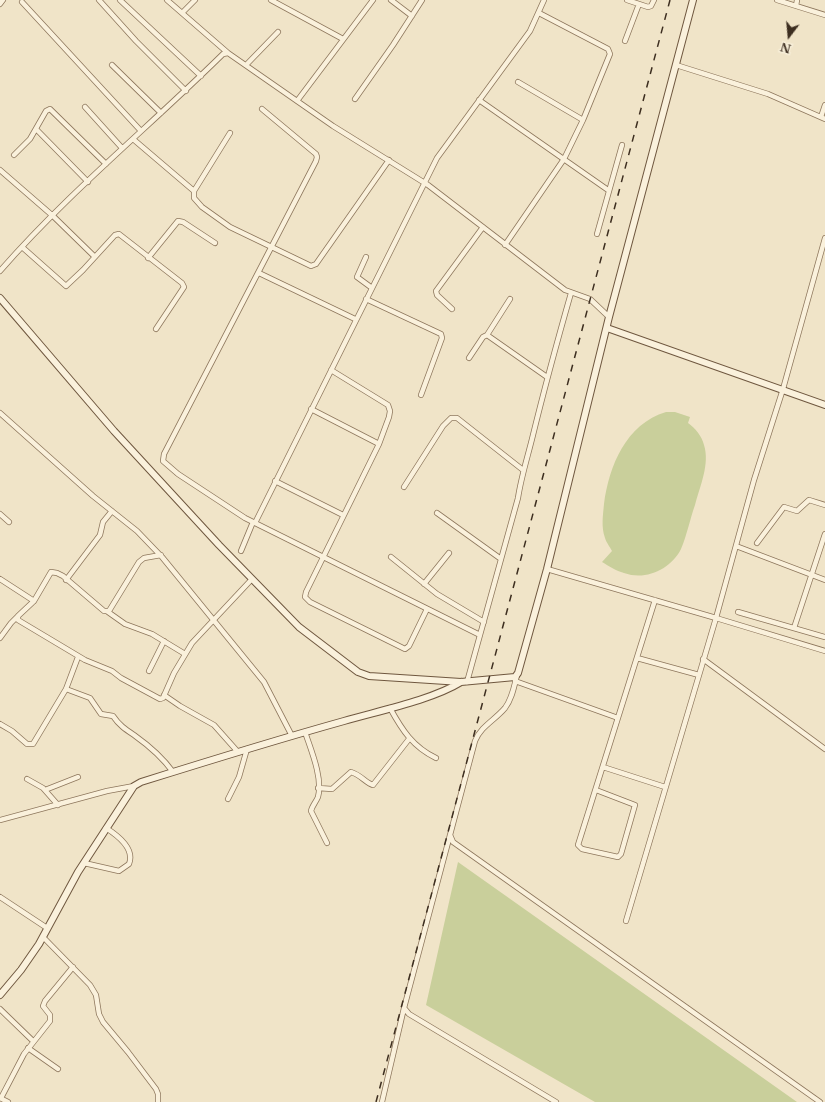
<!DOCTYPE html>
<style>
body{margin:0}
#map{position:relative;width:825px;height:1102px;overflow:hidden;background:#f0e4c8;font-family:"Libre Baskerville",serif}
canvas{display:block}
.north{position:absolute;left:769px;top:16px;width:40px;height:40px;-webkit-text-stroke:3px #f7eed8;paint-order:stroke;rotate:196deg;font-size:11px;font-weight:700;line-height:16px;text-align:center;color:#3d2e20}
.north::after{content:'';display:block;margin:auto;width:14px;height:18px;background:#3d2e20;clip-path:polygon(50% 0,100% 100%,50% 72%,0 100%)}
</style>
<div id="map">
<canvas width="825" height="1102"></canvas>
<div class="north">N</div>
</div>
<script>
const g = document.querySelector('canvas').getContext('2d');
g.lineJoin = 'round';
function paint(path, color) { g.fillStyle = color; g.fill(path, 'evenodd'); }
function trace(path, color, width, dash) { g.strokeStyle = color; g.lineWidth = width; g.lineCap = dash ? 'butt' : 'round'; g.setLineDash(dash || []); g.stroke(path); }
paint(new Path2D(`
 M666 412H675L690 417 688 423C695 428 702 436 704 445 710 464 700 486 695 505 690 519 687 535 681 549 671 569 646 581 624 573 616 571 609 566 602 562L612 551C610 547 606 542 605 538 601 527 603 515 604 504 609 466 626 424 666 412Z
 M458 862 797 1102H595L426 1005Z`), '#c9cf9b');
const street = new Path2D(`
 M99 0 136 41 186 91
 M120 0 201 76
 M167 0 228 53
 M271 0 343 39
 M391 0 412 16
 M627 0 648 7 651 6 654 0
 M777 0 825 15
 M22 2 141 131
 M0 4 3 0
 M796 6 797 0
 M182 13 195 0
 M625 41 639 4
 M247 64 278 32
 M112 65 161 113
 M676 65 768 94 825 119
 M518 82 583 120
 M355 99 393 45 422 0
 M479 100 608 190
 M297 101 373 0
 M85 107 122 148
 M262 109 316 154 317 157 316 161 164 454 163 461 178 474 245 518 480 635
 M821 117 825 105
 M36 129 88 182
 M230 133 194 191V198L202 207 230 227 311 266 316 264 389 160
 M133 139 194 191
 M14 155 30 139 46 111 50 109 106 164
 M0 170 53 216 95 257
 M597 234 622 145
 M825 238 783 389 754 480 716 618 825 651
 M505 245 564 159 583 120 610 54 608 49 539 13
 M22 247 66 286 83 270 115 235 119 234 182 283 184 287 156 329
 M366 257 357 277 372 288
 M148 258 178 221 183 222 215 243
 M0 271C68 193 149 127 223 54L228 53 333 126 428 185 565 290 590 299 609 317
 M259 273 355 319
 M366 299 441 334 442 338 421 395
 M452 309 437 295 436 291 483 227
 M487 335 510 299
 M469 358 483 337 487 335 547 377
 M331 370 388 405 390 411 389 417 379 444 306 592 305 597 310 602 405 649 409 646 427 609
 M311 409 379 444
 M0 413 93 496 137 531 162 557 264 682 292 736
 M275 481 343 515
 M404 487 443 426 451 418H457L523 470
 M437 513 501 559
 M0 514 9 522
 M255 523 437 158 530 31 544 0
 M757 543 784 507 797 511 809 500 825 505
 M736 546 825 580
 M241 551 253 522
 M161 555 144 558 139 562 109 611H104L63 576 57 573 51 572 34 601 18 616V620L85 660 112 671 121 678 160 699 163 698 174 673 192 643 252 579
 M391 557 437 594 484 622
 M547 569 716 618 626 921
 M0 579 34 601
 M66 580 100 535 103 522 112 511
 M424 584 449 553
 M108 612 125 624 152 634 185 654
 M738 612 825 637
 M794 628 825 534
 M0 638 11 623 18 616
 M637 658 699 675
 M703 659 825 749
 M149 671 164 641
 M515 681 618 718
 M467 682 518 498C521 478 527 459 532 439 544 390 557 342 571 293
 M66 689 90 698 101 714 113 716C119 725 125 729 134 735 148 745 163 758 173 772
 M164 695 180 706 214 725 238 752
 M390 708C402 730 413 747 436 758
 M0 724 12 731 27 744H33L66 689 78 657
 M305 732C311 750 323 778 318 797 316 802 312 806 311 811L327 843
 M603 767 665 787
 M27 779 43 788 58 805
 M318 788 332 789 351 772C361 775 366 783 373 785L409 739
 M45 790 78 777
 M596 790 635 805 621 854 618 857 582 849 578 845 655 600
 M228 799 239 777 247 749
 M0 820 107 791 134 786
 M450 835 453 842 820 1102
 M84 863 119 871 129 864C135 849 117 835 106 828
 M0 897 47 928
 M43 937 90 985 96 995 99 1014 103 1022 128 1052 156 1089 158 1094V1102
 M404 1008 409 1014 556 1102
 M0 1009 33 1041
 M28 1048 58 1069
 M0 1098 8 1102
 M1 1098 24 1054 50 1021V1015L43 1006 45 1001 73 967
 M382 1102 404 1008 475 741C481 726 495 720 505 708 512 699 514 687 517 675`);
const secondary = new Path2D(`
 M0 298 114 431 219 545 299 627 358 672 369 676 461 682 515 677 518 673 547 569 609 317 693 0
 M607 328 825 405
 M0 995 21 970 39 944 78 872 134 786 141 782C208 761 276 740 344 721 378 711 432 700 461 682`);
trace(street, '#8d765c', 6);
trace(secondary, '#6f573f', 8);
trace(street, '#faf1dc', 4.5);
trace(secondary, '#faf1dc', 6);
trace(new Path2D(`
 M376 1102 670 0`), '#3d2e20', 1.5, [7, 7]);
</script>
